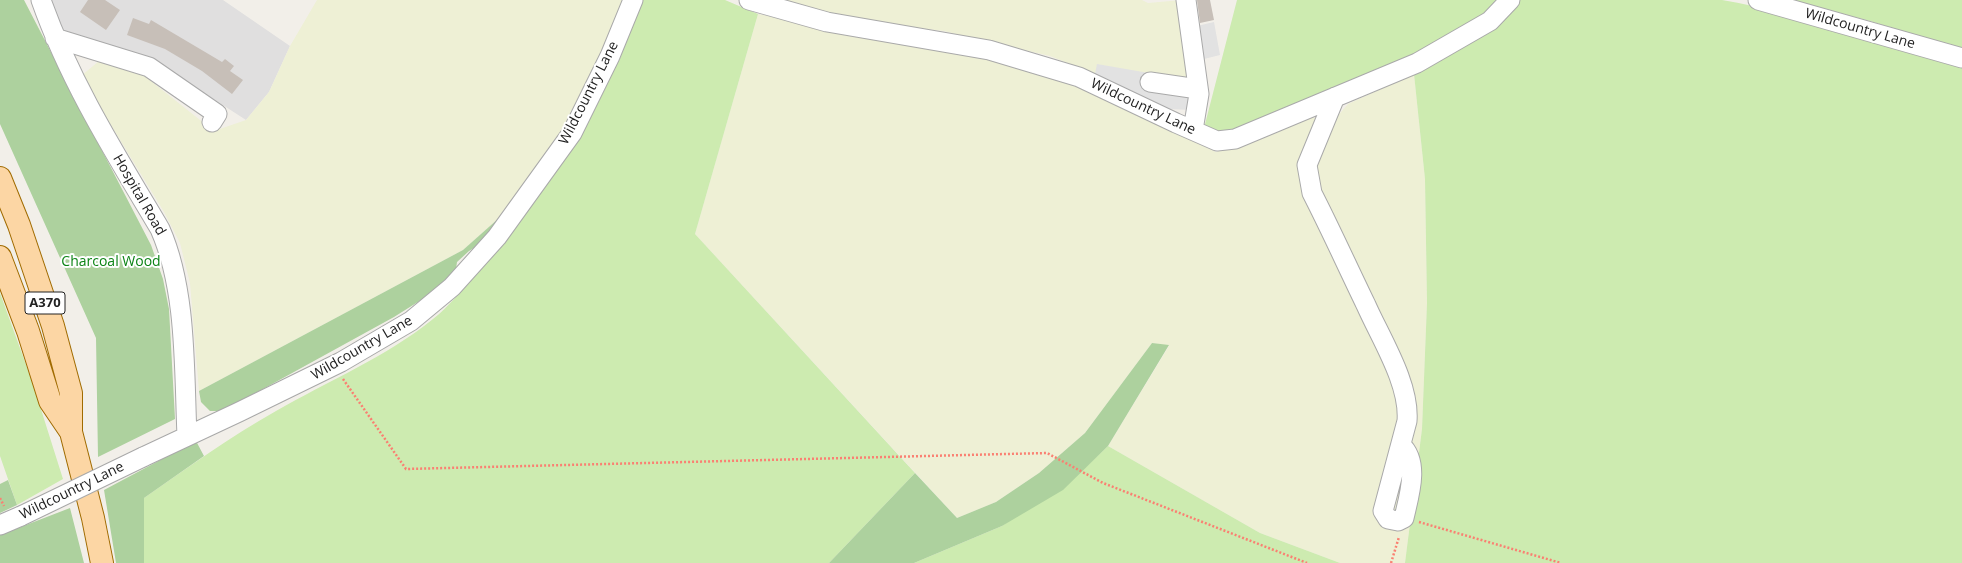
<!DOCTYPE html>
<style>
body{margin:0}
canvas{display:block;background:#f2efe9}
</style>
<canvas width="1962" height="563"></canvas>
<script>
const g = document.querySelector('canvas').getContext('2d');
g.lineJoin = 'round';
function paint(path, color) { g.fillStyle = color; g.fill(path, 'evenodd'); }
function trace(path, color, width, dash) { g.strokeStyle = color; g.lineWidth = width; g.lineCap = dash ? 'butt' : 'round'; g.setLineDash(dash || []); g.stroke(path); }
function label(font, color, halo, rows, align = 'center') {
  g.font = font + ' "Open Sans",sans-serif'; g.lineWidth = 4; g.setLineDash([]); g.textBaseline = 'middle'; g.strokeStyle = halo; g.fillStyle = color; for (const [text, x, y, turn = 0] of rows) {
    g.save(); g.translate(x, y); g.rotate((+turn || 0) * Math.PI / 180); g.textAlign = isNaN(turn) ? turn : align; if (halo) g.strokeText(text, 0, 0); g.fillText(text, 0, 0); g.restore();
  }
}
paint(new Path2D(`
 M51 0H223L290 46 269 92 246 120 161 65 71 38 62 28Z`), '#e0dfdf');
paint(new Path2D(`
 M317 0H623L580 106 549 153 499 218 463 250 199 391 190 283 180 243 164 212 81 76 99 61 142 74 214 131 246 120 269 92 290 46Z
 M779 0H1142L1148 3 1182 0 1195 81 1100 76 1050 56 985 41 944 31 883 24 833 15Z
 M758 14 957 51 1063 80 1124 105 1216 152 1310 116 1323 121 1334 120 1348 104 1414 74 1425 179 1427 303 1422 429 1405 563H1340L1260 533 1108 446 1169 346 1152 343 1085 433 1039 473 996 502 957 518 695 234Z`), '#eef0d5');
paint(new Path2D(`
 M639 0H725L758 14 695 234 915 473 829 563H144V498C187 468 230 437 276 411 328 381 386 357 433 319 441 313 448 305 455 298L568 150 593 113 621 56Z
 M1237 0H1504L1499 6 1424 53 1234 131 1223 132 1204 128Z
 M1520 0H1722C1804 14 1883 42 1962 68V563H1405L1422 429 1427 303 1425 179 1414 74 1472 42Z
 M1791 0H1962V50L1870 21Z
 M0 293 33 384 63 479 17 505 0 456Z
 M1108 446 1260 533 1340 563H914L1002 526 1089 464Z`), '#cdebb0');
paint(new Path2D(`
 M0 0H24L151 245 163 279 169 309 175 419 98 457 96 338 0 124Z
 M499 218 498 225 485 241 469 251 457 262 456 269 451 278 429 295 394 317 223 411H210L201 402 199 391 463 250Z
 M1152 343 1169 345 1108 446 1063 490 1002 526 914 563H829L915 473 957 518 996 502 1039 473 1085 433Z
 M196 441 204 456 144 498V563H116L104 490Z
 M8 480 17 505 0 513V484Z
 M70 508 84 563H0V535Z`), '#add19e');
paint(new Path2D(`
 M1214 22 1220 55 1204 59 1197 26Z
 M1097 64 1195 81 1194 110 1167 109 1095 74Z`), '#e2e2e2');
paint(new Path2D(`
 M88 0H105L120 10 106 30 80 12Z
 M1197 0H1210L1214 20 1200 23Z
 M133 18 149 24 151 20 222 62 225 59 234 66 230 71 243 80 232 94 202 71 165 49 127 35Z`), '#c7bfb8');
const minor = new Path2D(`
 M41 0C70 82 116 155 160 229 187 290 184 370 187 436
 M749 0 827 22 989 50 1079 77 1176 123 1217 141 1235 139 1417 63 1490 21 1510 0
 M1186 0 1199 94 1193 130
 M1758 0 1962 58
 M55 38 149 67 217 114 212 122
 M1150 82 1198 89
 M1335 97 1307 165 1312 193C1331 230 1348 268 1366 305 1381 339 1410 384 1407 421L1383 511 1388 519 1398 521 1404 518C1409 496 1420 462 1401 445
 M143 457 239 412 341 362 411 321 452 287 497 237 572 133 610 56 633 0
 M0 525 21 516`);
const major = new Path2D(`
 M0 178 19 225 53 326 71 393V432L93 518 102 563
 M0 257 28 331 50 401 71 432`);
trace(minor, '#a9a9a9', 21);
trace(major, '#a06b00', 24);
trace(new Path2D(`
 M343 379 406 469 1047 453 1103 483 1307 563
 M0 498 4 506
 M1419 522 1561 563
 M1391 563 1399 537`), '#fa8072', 2.5, [2, 2]);
trace(minor, '#fff', 19);
trace(major, '#fcd6a4', 22);
const minorBridge = new Path2D(`
 M21 516 143 457`);
trace(minorBridge, '#a9a9a9', 21, []);
trace(minorBridge, '#fff', 19);
for (const [x, y, w] of [
 [45,303,40]
]) { const box = new Path2D(); box.roundRect(x - w / 2, y - 11, w, 22, 3); g.fillStyle = '#fff'; g.fill(box); trace(box, '#222', 1); }
label('bold 13px', '#222', null, [
 ["A370",45,303]
]);
label('14px', '#222', '#fff', [
 ["Wildcountry Lane",1860,29,16],
 ["Wildcountry Lane",589,93,-63],
 ["Wildcountry Lane",1143,107,25],
 ["Hospital Road",139,195,60],
 ["Wildcountry Lane",362,348,-30],
 ["Wildcountry Lane",72,491,-26]
]);
label('14px', '#0c8416', '#fff', [
 ["Charcoal Wood",111,262]
]);
</script>
